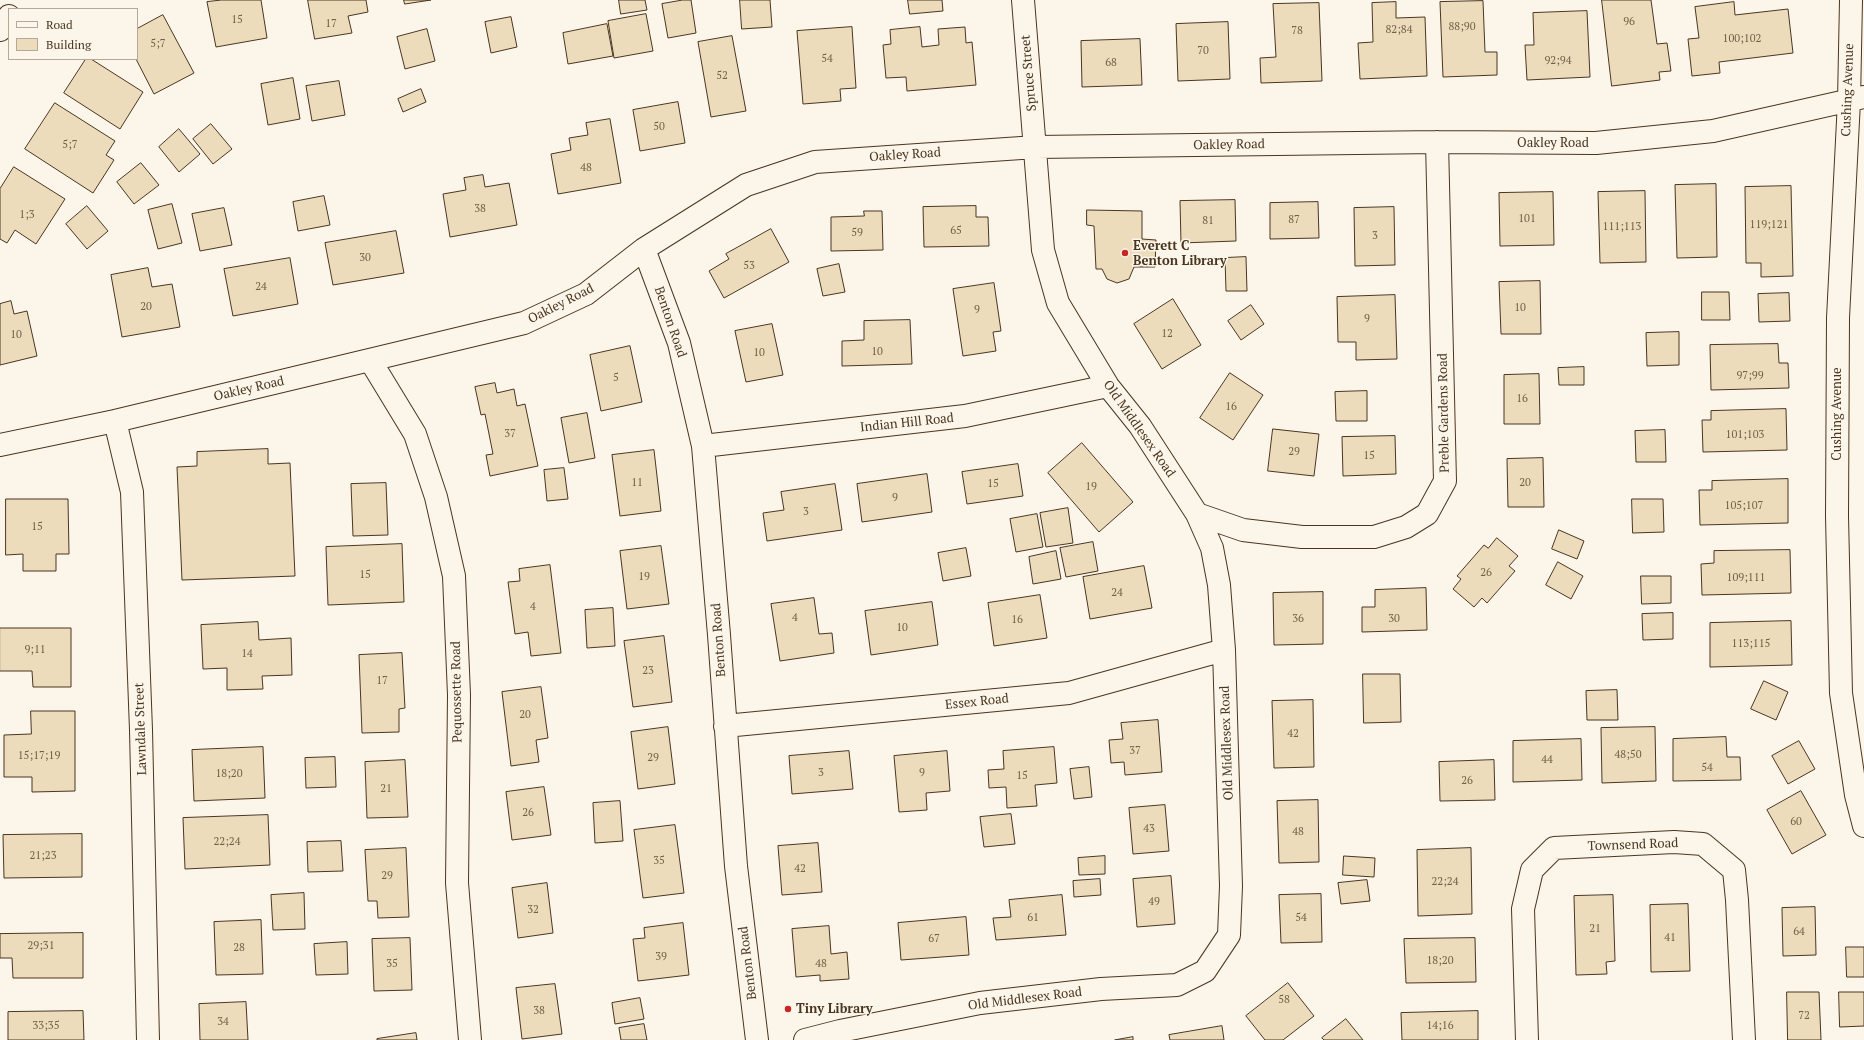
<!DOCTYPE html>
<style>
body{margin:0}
#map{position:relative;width:1864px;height:1040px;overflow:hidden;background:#fbf6e9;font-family:"PT Serif",serif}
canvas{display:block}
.legend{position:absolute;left:8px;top:8px;width:130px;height:52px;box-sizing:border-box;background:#fbf6e9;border:1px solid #b4a999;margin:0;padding:5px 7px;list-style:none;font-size:12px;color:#4a3520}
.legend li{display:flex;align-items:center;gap:8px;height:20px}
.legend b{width:20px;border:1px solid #b4a999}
</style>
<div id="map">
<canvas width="1864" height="1040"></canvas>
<ul class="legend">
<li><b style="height:5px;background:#fbf6e9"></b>Road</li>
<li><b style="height:11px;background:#ecdcbc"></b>Building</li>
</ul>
</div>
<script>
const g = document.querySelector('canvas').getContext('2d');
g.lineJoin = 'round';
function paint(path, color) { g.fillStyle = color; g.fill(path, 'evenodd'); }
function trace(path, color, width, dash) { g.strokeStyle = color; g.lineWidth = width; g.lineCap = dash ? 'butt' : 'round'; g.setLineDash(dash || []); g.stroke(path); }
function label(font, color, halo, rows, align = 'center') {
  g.font = font + ' "PT Serif",serif'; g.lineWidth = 3; g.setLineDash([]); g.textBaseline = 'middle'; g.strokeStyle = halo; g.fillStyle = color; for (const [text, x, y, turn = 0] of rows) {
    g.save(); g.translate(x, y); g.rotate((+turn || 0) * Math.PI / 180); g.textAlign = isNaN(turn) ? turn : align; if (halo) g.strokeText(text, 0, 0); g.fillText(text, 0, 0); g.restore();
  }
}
const building = new Path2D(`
 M222 0H261L267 38 216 47 207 2Z
 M308 0H366L368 12 348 16 352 33 315 39Z
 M404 0H431L405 4Z
 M619 0H645L647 10 621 14Z
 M683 0H691L696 33 668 38 662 4Z
 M740 0H770L772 27 742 29Z
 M908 0H942L943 11 910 14Z
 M1602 0H1651L1657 44 1667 43 1671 71 1659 72 1660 80 1612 86Z
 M1483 1 1485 52H1497V75L1443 77 1440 2Z
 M1396 2V18L1425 17 1427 76 1360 79 1358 43 1373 42 1372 3Z
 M1734 2 1735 15 1788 9 1793 53 1719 62 1720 73 1692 76 1688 39 1699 38 1695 7Z
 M1319 3 1322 81 1261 83 1260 58 1276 57 1273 4Z
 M1587 11 1590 77 1527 80 1525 45H1534L1533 13Z
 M646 14 653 51 614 58 608 21Z
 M163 15 194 73 154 94 136 59 137 29Z
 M511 17 517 47 491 53 485 22Z
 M1228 22 1230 79 1178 81 1176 24Z
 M607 24 613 56 568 64 563 33Z
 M852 27 856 88 840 89 841 101 803 104 797 31Z
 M920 27 922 47 939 45 938 29 965 27 966 43 972 42 976 85 907 91 906 77 886 78 883 45 891 44 890 30Z
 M427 29 435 61 405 69 397 37Z
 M732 36 746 111 711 117 698 42Z
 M1140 39 1142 85 1082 87 1081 41Z
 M86 59H91L143 92 120 129 64 93Z
 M293 78 300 119 268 125 261 84Z
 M339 81 345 115 312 121 306 86Z
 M421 89 426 102 403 112 398 99Z
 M678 102 685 143 640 151 633 110Z
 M55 103 115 141 106 155 114 160 93 193 25 149Z
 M610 119 621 183 558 194 551 154 571 150 569 138 588 135 586 123Z
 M211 124 232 149 213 164 193 139Z
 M179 129 200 154 179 172 159 147Z
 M141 163 159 185 134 204 117 182Z
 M14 167 65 199 36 244 15 230 7 243 0 239V189Z
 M483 175 485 187 509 183 517 225 450 237 443 194 466 190 464 178Z
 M1716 184 1717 257 1677 258 1675 185Z
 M1791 186 1793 276 1761 277V263H1746L1745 187Z
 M1645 191 1646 262 1600 263 1598 192Z
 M1553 192 1554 245 1500 246 1499 193Z
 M324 196 330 225 298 231 293 202Z
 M1235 200 1236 241 1181 243 1180 201Z
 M1318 202 1319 238 1270 239V203Z
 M172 204 182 243 158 249 148 210Z
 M87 206 108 231 87 249 66 224Z
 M976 206V217H988L989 246 924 247 923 207Z
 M1394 207 1395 265 1355 266 1354 208Z
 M224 208 232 245 200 251 192 214Z
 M1087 210 1142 211V239L1156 240 1155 267H1134L1129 279 1117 283 1107 279 1102 269H1096L1094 226 1087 225Z
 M864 211H882L883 250 831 251V217L864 216Z
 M771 229 789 262 724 298 709 271 729 259 726 254Z
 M396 231 404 273 333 285 325 243Z
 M1246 257 1247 291H1226L1225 258Z
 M290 258 298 304 233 316 224 269Z
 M839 264 845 292 823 296 817 269Z
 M148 268 152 287 172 284 180 327 122 337 111 275Z
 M1540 281 1541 334H1501L1499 282Z
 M994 283 1001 331 993 332 996 351 963 356 953 289Z
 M1702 292H1729L1730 320H1702Z
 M1789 293 1790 321 1759 322 1758 294Z
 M1395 295 1397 359 1356 360V342H1338L1337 297Z
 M1173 299 1201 345 1162 369 1134 324Z
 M11 301 14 314 27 311 37 356 0 365V304Z
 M1251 305 1264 324 1241 340 1228 321Z
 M910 320 912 364 842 366V341L864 340V321Z
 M772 324 783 375 746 382 735 331Z
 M1679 332V365L1647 366 1646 333Z
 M1778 344 1779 363H1788L1789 388 1711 390 1710 345Z
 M630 346 642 402 601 411 590 355Z
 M1584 367V385H1559L1558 368Z
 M1230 373 1263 395 1233 440 1200 418Z
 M1539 374 1540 424H1504V375Z
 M495 383 497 393 514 389 517 406 525 404 538 466 490 476 486 455 493 454 485 414 481 415 475 387Z
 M1367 391V421H1336L1335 392Z
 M1786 409 1787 450 1703 452 1702 420H1711V411Z
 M587 413 595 458 569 463 561 418Z
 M1273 429 1319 434 1314 476 1268 471Z
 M1665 430 1666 462H1636L1635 431Z
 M1395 436 1396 474 1343 476 1342 437Z
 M1082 443 1133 502 1099 532 1048 473Z
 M268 449V464L290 463 295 576 182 580 177 467 197 466V452Z
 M654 450 661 511 620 516 612 455Z
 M1543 458 1544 507H1508L1507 459Z
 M1018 464 1023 496 967 504 962 472Z
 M564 468 568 499 547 501 544 470Z
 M927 474 932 512 862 522 857 484Z
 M1788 479V523L1700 525 1699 490H1712V481Z
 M386 483 388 535 353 536 351 484Z
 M835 484 842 530 767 541 763 513 784 510 781 492Z
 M6 499H68L69 554H56V571H23V554L6 555Z
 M1632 499H1663L1664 532 1633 533Z
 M1068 508 1073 543 1046 547 1040 513Z
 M1037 514 1043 547 1016 552 1010 519Z
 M1559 530 1584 541 1577 559 1552 549Z
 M1497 538 1518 556 1509 566 1515 571 1487 603 1482 598 1474 607 1453 589 1461 579 1457 576 1484 545 1488 548Z
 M1093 542 1098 571 1066 577 1060 548Z
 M402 544 404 602 328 605 326 547Z
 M661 546 669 604 627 609 620 551Z
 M966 548 971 576 943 581 938 553Z
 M1790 550 1791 593 1702 595 1701 564 1714 563V551Z
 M1056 551 1061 579 1033 584 1029 557Z
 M1558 562 1583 576 1571 599 1546 585Z
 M550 565 561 653 531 656 528 632 515 634 508 582 520 581 519 569Z
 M1144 566 1152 608 1090 619 1083 577Z
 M1641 576H1671V603L1642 604Z
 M1426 588 1427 630 1362 632V607H1375V590Z
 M1323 592V644L1274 645 1273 593Z
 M1040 595 1047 638 994 646 988 603Z
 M814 598 819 634 832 633 834 653 780 661 771 604Z
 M932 602 938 645 871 655 865 611Z
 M613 608 615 646 587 648 585 610Z
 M1673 613V639L1643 640 1642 614Z
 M1791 621 1792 665 1710 667V623Z
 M258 622 259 640 291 638 292 675 262 676 263 689 227 690V668L203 669 201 625Z
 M0 628H71V687H33L32 671H0Z
 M664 636 672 702 633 707 624 641Z
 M402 653 405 708 399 709V732L362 733 359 655Z
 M1363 674H1400L1401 722 1364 723Z
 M1764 681 1788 692 1776 720 1751 709Z
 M541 687 548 738 536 740 539 762 511 766 502 692Z
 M1617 690 1618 720H1587L1586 691Z
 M1313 700 1314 767 1274 768 1272 701Z
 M31 711H75V791L32 792V777H4V735L31 734Z
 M1158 720 1162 772 1125 775 1124 762 1111 763 1109 740 1123 739 1121 723Z
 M668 727 675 784 638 789 631 732Z
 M1655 727 1656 781 1602 783 1601 728Z
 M1726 737 1727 757H1740L1741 780 1673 781V739Z
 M1581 739 1582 780 1513 782V741Z
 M1799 741 1815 769 1788 784 1772 756Z
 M263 747 265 798 194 801 192 750Z
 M1054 747 1057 783 1035 785 1037 806 1007 808 1006 787 989 788 988 770 1004 769 1003 751Z
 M849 751 853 789 792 794 789 756Z
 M947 751 950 791 926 793 927 810 899 812 894 756Z
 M335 757 336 787 306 788 305 758Z
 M405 760 408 817 367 818 365 762Z
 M1494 760 1495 800 1440 801 1439 762Z
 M1089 767 1092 797 1074 799 1070 769Z
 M544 787 551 835 512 840 506 792Z
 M1801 791 1826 835 1792 854 1767 810Z
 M1318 800 1319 862 1279 863 1277 801Z
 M620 801 623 841 595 843 593 803Z
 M1165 805 1169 851 1133 854 1129 808Z
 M1011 814 1015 844 984 847 980 817Z
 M268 815 270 865 185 869 183 818Z
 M675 825 684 893 643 898 634 830Z
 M82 834V877L4 878 3 835Z
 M341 841 343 871 308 872 307 842Z
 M818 843 822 892 782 895 778 846Z
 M406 848 409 917 378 918 377 901H368L365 850Z
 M1471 848 1472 914 1418 916 1417 850Z
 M1105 856V874L1079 875 1078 858Z
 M1344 856 1375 858 1374 877 1343 875Z
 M1171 876 1175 924 1137 927 1133 879Z
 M1100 879 1101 895 1074 897 1073 881Z
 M1367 880 1370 901 1341 904 1338 883Z
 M547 883 553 933 518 938 512 888Z
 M304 893 305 929 273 930 271 895Z
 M1321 894 1322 942 1281 943 1279 895Z
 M1062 895 1066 935 996 940 993 918 1011 917 1009 900Z
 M1613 895 1615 961 1606 962 1607 974 1576 975 1574 896Z
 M1688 904 1690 971 1651 972 1650 905Z
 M1815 907 1816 955 1783 956 1782 908Z
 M966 917 969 955 901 960 898 923Z
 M261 920 263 974 216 975 214 922Z
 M683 923 689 975 638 981 633 939 645 938 644 928Z
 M829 926 831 954 847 952 849 979 820 981V975L796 977 792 929Z
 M83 933V978H13L12 958H0V934Z
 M410 938 412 990 374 991 372 939Z
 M1475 938 1476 982 1406 983 1404 939Z
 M347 942 348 974 316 975 314 944Z
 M1846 947H1864V977H1847Z
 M1288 983 1314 1016 1283 1040H1265L1246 1016Z
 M555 984 562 1034 522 1039 516 988Z
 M1787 992H1819L1821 1040H1788Z
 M1839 992H1864V1026L1840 1027Z
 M640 998 644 1019 615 1024 612 1003Z
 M246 1002 248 1040H200L199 1004Z
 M83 1011 84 1040H8V1012Z
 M1478 1011V1040H1402L1401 1013Z
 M1346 1019 1363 1040H1324L1322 1038Z
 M644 1024 647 1040H621L619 1028Z
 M1222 1026 1224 1040H1170L1169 1035Z
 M416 1033 417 1040H377V1039Z
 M1133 1037V1040H1115Z`);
paint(building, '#ecdcbc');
trace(building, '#4a3520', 1);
const minor = new Path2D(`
 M1851 0 1849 101 1838 318 1837 516 1841 693 1856 795 1864 826
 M644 249 679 343 703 446 719 635 736 866 757 1040
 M370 360 415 434 436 497 454 576 459 695 457 883 470 1040
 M115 421 132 492 141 730 148 1040
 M0 445 115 421 524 323 586 294 644 249 746 185 815 162 1036 147 1437 142 1596 143 1713 131 1864 97
 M703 446 965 416 1108 386
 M1197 514 1243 530 1302 537H1374L1406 527 1427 514 1445 481 1437 142
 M725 726 1069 693 1224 650
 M805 1040 840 1031 980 1003 1101 989 1177 985 1205 971 1229 935 1231 886 1224 650 1219 585 1212 548 1197 514 1140 426 1108 386 1058 303 1043 250 1023 0
 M1527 1040 1523 909 1532 870 1554 848 1674 842 1703 844 1734 870 1737 900 1744 1040`);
const primary = new Path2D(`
 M0 30 9 16`);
trace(minor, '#4a3520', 24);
trace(primary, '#4a3520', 24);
trace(minor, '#fbf6e9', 22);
trace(primary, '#fbf6e9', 22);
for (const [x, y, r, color] of [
 [1125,253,4,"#c62828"],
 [788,1009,4,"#c62828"]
]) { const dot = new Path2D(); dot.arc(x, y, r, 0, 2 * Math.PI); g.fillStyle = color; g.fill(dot); trace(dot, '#fbf6e9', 1.5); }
label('11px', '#725f47', null, [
 ["15",237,20],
 ["96",1629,22],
 ["17",331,24],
 ["88;90",1462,27],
 ["82;84",1399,30],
 ["78",1297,31],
 ["100;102",1742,39],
 ["5;7",158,44],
 ["70",1203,51],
 ["54",827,59],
 ["92;94",1558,61],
 ["68",1111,63],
 ["52",722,76],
 ["50",659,127],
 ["5;7",70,145],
 ["48",586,168],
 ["38",480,209],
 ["1;3",27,215],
 ["101",1527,219],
 ["87",1294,220],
 ["81",1208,221],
 ["119;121",1769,225],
 ["111;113",1622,227],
 ["65",956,231],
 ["59",857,233],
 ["3",1375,236],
 ["30",365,258],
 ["53",749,266],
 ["24",261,287],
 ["20",146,307],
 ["10",1520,308],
 ["9",977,310],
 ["9",1367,319],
 ["12",1167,334],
 ["10",16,335],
 ["10",877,352],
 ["10",759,353],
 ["97;99",1750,376],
 ["5",616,378],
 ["16",1522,399],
 ["16",1231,407],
 ["37",510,434],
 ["101;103",1745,435],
 ["29",1294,452],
 ["15",1369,456],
 ["11",637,483],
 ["20",1525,483],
 ["15",993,484],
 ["19",1091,487],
 ["9",895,498],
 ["105;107",1744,506],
 ["3",806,512],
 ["15",37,527],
 ["26",1486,573],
 ["15",365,575],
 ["19",644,577],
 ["109;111",1746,578],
 ["24",1117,593],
 ["4",533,607],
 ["4",795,618],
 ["36",1298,619],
 ["30",1394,619],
 ["16",1017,620],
 ["10",902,628],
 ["113;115",1751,644],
 ["9;11",35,650],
 ["14",247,654],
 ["23",648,671],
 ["17",382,681],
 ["20",525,715],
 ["42",1293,734],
 ["37",1135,751],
 ["48;50",1628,755],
 ["15;17;19",39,756],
 ["29",653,758],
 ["44",1547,760],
 ["54",1707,768],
 ["3",821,773],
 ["9",922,773],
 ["18;20",229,774],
 ["15",1022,776],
 ["26",1467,781],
 ["21",386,789],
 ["26",528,813],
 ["60",1796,822],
 ["43",1149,829],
 ["48",1298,832],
 ["22;24",227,842],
 ["21;23",43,856],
 ["35",659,861],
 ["42",800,869],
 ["29",387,876],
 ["22;24",1445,882],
 ["49",1154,902],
 ["32",533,910],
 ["61",1033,918],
 ["54",1301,918],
 ["21",1595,929],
 ["64",1799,932],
 ["41",1670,938],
 ["67",934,939],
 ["29;31",41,946],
 ["28",239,948],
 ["39",661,957],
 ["18;20",1440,961],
 ["35",392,964],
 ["48",821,964],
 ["58",1284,1000],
 ["38",539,1011],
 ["72",1804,1016],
 ["34",223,1022],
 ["33;35",46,1026],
 ["14;16",1440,1026]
]);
label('13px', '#4a3520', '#fbf6e9', [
 ["Spruce Street",1029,73,-95],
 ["Cushing Avenue",1848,90,-88],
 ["Oakley Road",1553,143],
 ["Oakley Road",1229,145,-1],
 ["Oakley Road",905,155,-4],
 ["Oakley Road",561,304,-27],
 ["Benton Road",670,322,71],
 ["Oakley Road",249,389,-13],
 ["Preble Gardens Road",1444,413,-91],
 ["Cushing Avenue",1837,414,-90],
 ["Indian Hill Road",907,423,-6],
 ["Old Middlesex Road",1139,429,55],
 ["Benton Road",719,640,-94],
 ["Pequossette Road",457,692,-91],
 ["Essex Road",977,702,-6],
 ["Lawndale Street",141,729,-92],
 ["Old Middlesex Road",1227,743,-92],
 ["Townsend Road",1633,845,-2],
 ["Benton Road",748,963,-97],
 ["Old Middlesex Road",1025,999,-7]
]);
label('bold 13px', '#4a3520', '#fbf6e9', [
 ["Everett C",1133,246],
 ["Benton Library",1133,261],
 ["Tiny Library",796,1009]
], 'left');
</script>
